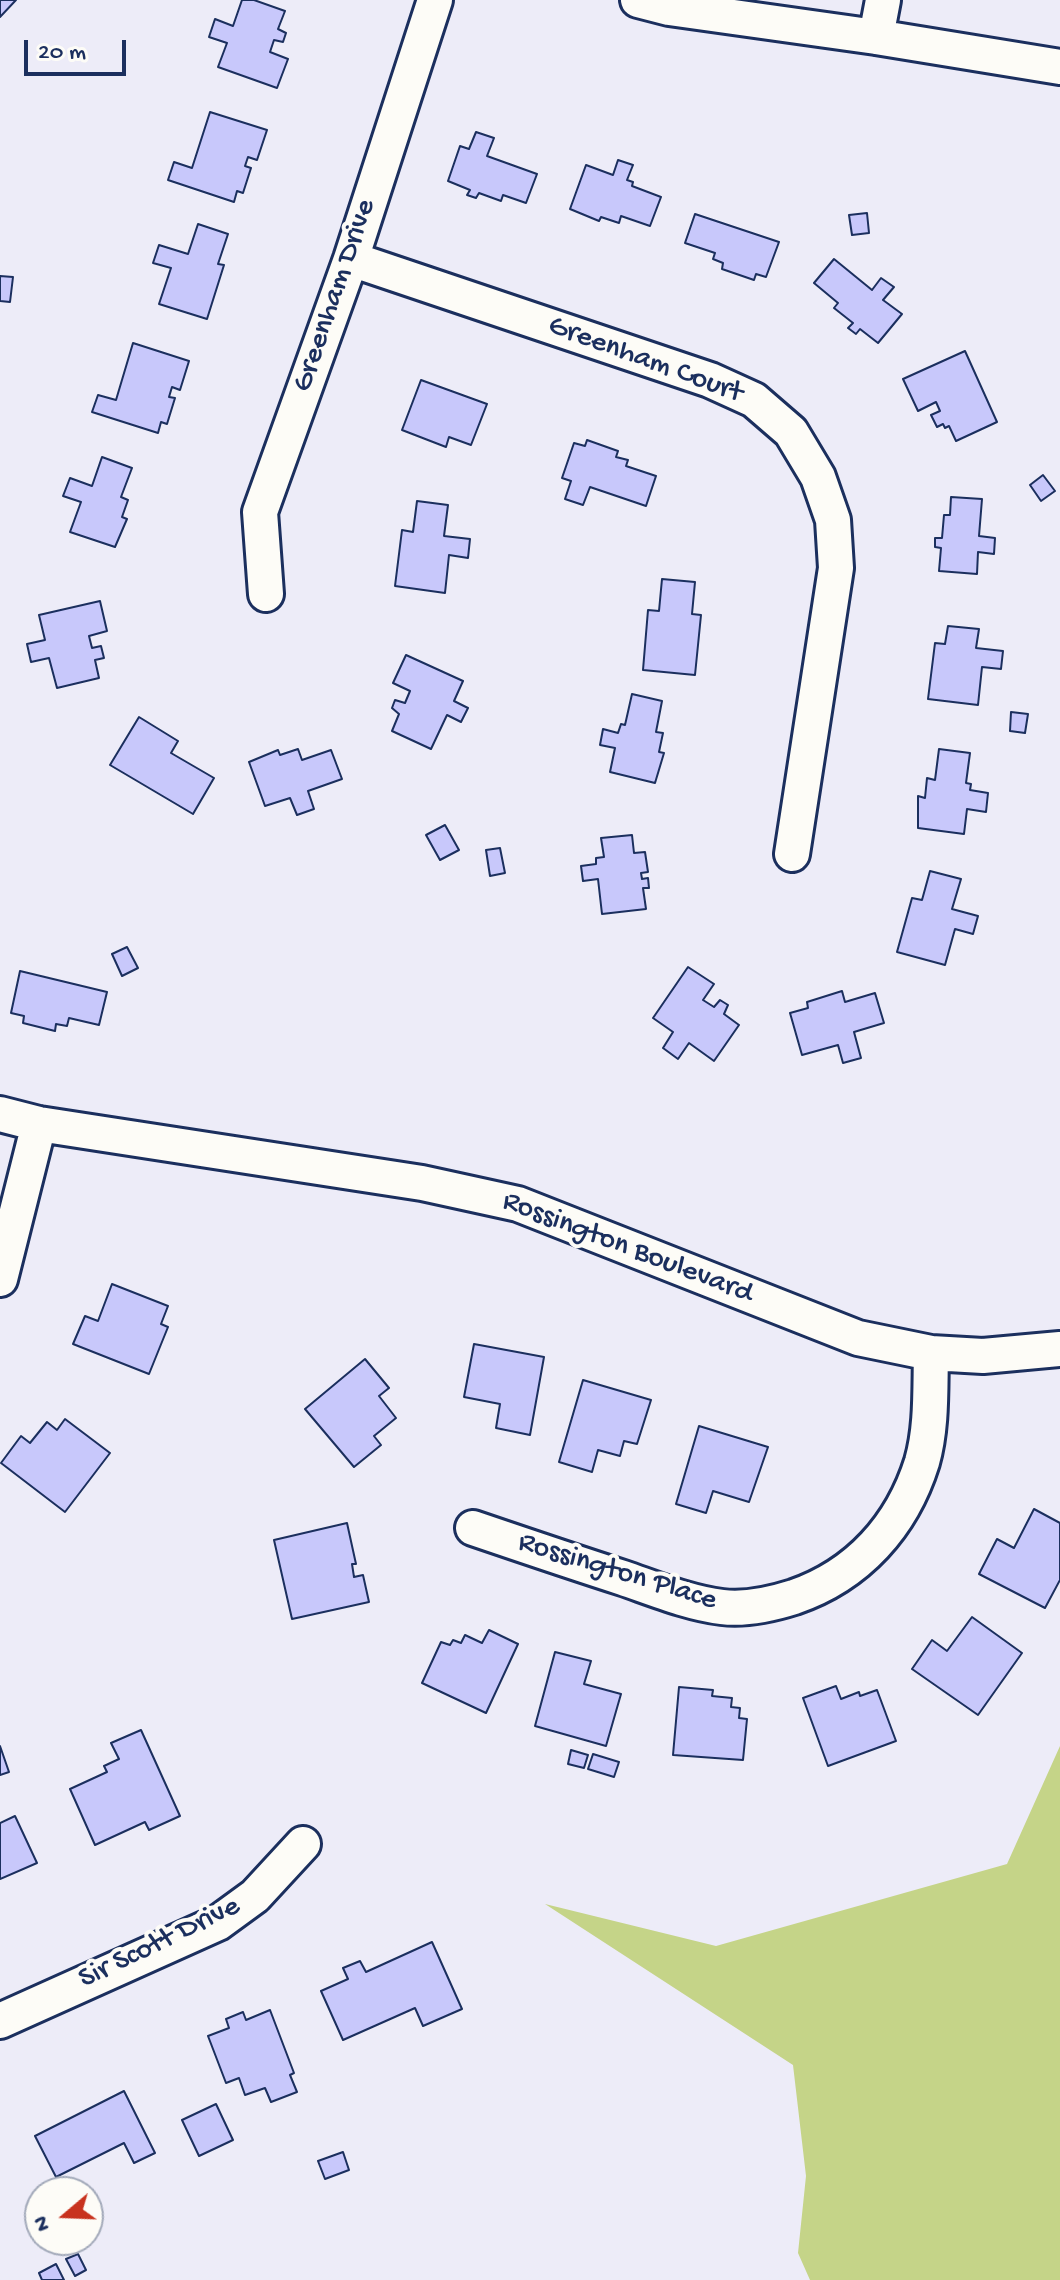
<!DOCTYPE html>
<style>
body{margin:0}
#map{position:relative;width:1060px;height:2280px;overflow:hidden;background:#edecf8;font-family:"Gochi Hand",sans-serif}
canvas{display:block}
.north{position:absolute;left:24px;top:2176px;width:80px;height:80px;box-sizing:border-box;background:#fdfcf7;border:2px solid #a3aaba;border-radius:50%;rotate:251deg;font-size:22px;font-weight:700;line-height:32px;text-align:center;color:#1b2f5e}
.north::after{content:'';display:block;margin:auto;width:28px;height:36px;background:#c8321e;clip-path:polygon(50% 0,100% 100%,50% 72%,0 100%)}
.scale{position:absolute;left:24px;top:40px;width:102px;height:36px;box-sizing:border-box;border:4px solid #1b2f5e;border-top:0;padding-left:10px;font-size:24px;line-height:28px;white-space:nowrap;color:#1b2f5e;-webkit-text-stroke:6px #fdfcf7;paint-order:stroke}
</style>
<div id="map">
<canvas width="1060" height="2280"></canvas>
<div class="north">N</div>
<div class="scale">20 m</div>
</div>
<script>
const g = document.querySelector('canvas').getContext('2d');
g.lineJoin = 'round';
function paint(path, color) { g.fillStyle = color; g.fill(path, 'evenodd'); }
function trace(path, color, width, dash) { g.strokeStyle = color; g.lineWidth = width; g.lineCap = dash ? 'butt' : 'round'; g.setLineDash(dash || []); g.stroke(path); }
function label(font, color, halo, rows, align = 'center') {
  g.font = font + ' "Gochi Hand",sans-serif'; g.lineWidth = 8; g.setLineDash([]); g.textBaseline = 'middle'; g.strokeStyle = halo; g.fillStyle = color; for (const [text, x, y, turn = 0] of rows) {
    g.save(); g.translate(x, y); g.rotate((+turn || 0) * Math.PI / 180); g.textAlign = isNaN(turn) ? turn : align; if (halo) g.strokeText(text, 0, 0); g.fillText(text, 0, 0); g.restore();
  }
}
paint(new Path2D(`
 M1060 1746V2280H810L798 2253 806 2176 793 2065 545 1904 716 1946 1007 1864Z`), '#c5d488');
const building = new Path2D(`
 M0 0H16L0 17Z
 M242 0H254L285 11 278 29 286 33 283 42 274 40 270 52 288 59 277 88 218 67 227 43 209 37 215 19 233 26Z
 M210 112 267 130 257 160 248 157 245 166 251 168 243 193 237 191 234 202 168 180 174 162 192 168Z
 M476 132 494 138 487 156 537 174 526 203 503 195 501 201 479 193 476 198 467 195 470 190 448 181 460 146 469 149Z
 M618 160 633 165 627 180 633 182 632 186 661 197 650 226 621 216 619 223 601 217 599 221 570 209 586 165 613 175Z
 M867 213 869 233 852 235 849 215Z
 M695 214 779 242 766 277 756 274 754 280 722 269 723 263 713 259 715 253 685 243Z
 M198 224 228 234 218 264 224 265 207 319 159 304 171 268 153 263 159 245 188 254Z
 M834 259 872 290 881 278 894 287 883 300 902 314 878 343 860 329 856 334 848 328 853 323 834 308 838 303 814 283Z
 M0 276 13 277 10 302 0 301Z
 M133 343 189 361 180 390 172 387 169 397 175 398 167 424 161 422 158 433 92 412 98 395 116 400Z
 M965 351 997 422 956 441 949 426 945 428 943 424 937 427 931 415 940 411 936 402 918 411 903 379Z
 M421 380 487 404 471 445 449 437 446 447 402 430Z
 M587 440 618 451 616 457 628 460 626 466 656 476 646 506 590 487 583 505 565 499 571 481 562 478 574 443 585 446Z
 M102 457 132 468 121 497 128 500 122 517 127 519 115 547 70 532 81 502 63 496 70 478 92 486Z
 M1043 475 1055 491 1041 501 1030 485Z
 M951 497 982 499 979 536 995 538 994 554 978 552 977 574 939 571 941 548 935 547V538H942L944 515H950Z
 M417 501 448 505 444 536 470 539 468 558 449 555 445 593 395 586 402 530 413 532Z
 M662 579 695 582 692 614 701 615 695 675 643 670 648 610 659 611Z
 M100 601 107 631 89 636 92 648 101 646 104 658 95 660 99 678 57 688 49 658 31 662 27 644 45 640 39 615Z
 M948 626 979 629 976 648 1003 651 1001 669 982 667 978 705 928 699 935 643 945 644Z
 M406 655 463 681 454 701 468 708 461 722 447 715 431 749 392 731 399 714 392 708 395 700 405 703 410 691 393 683Z
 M632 694 662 701 656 732 663 733 659 752 664 753 655 783 610 772 615 748 600 745 603 729 618 733 621 724 625 725Z
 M1011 712 1028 714 1025 733 1010 731Z
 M139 717 178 741 171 753 214 778 193 814 110 765Z
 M298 749 302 760 331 750 342 779 308 791 314 809 297 815 290 798 265 806 249 762 278 750 280 755Z
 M939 749 970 753 966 783 971 784 970 790 988 793 986 812 967 809 964 834 918 828V796L925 798 927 778 935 780Z
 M445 825 459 850 440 860 426 835Z
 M632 835 634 853 645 852 648 872 641 873 642 879 648 878 649 888H643L646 909 602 914 598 879 583 881 581 866 596 864V858L604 857 601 838Z
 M500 848 505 873 490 876 486 850Z
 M930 871 961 879 952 909 978 916 973 934 955 929 945 965 897 952 912 898 922 900Z
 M127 947 138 968 122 976 112 954Z
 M688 967 714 984 703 1000 714 1007 720 1000 728 1005 724 1014 739 1025 714 1061 689 1043 678 1059 663 1048 673 1032 653 1018Z
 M20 971 107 992 99 1025 69 1018 67 1026 56 1024 55 1031 23 1023 24 1016 11 1013Z
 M842 991 845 1002 875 993 884 1023 854 1032 861 1058 843 1063 838 1045 802 1055 790 1013 808 1008 807 1002Z
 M112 1284 168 1306 161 1324 168 1327 149 1374 73 1344 85 1316 98 1321Z
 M474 1344 544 1357 530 1435 496 1428 500 1404 464 1397Z
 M365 1359 389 1388 379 1396 396 1418 374 1436 381 1445 354 1467 305 1409Z
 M583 1380 651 1400 637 1444 624 1441 620 1456 598 1450 592 1472 559 1462Z
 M65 1419 110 1453 65 1512 1 1463 21 1436 30 1443 47 1422 57 1430Z
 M699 1426 768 1447 749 1502 713 1491 706 1513 676 1504Z
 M1034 1509 1060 1523V1580L1045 1608 979 1574 997 1539 1014 1548Z
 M347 1523 356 1564H352L354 1577 363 1575 369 1602 292 1619 274 1540Z
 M972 1617 1022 1653 978 1715 912 1669 932 1640 947 1651Z
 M489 1630 518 1644 486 1713 422 1683 441 1642 450 1645 453 1640 461 1643 465 1635 482 1643Z
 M555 1652 591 1661 584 1684 621 1694 606 1746 535 1726Z
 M836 1686 841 1699 859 1692 860 1696 877 1690 896 1741 828 1766 803 1698Z
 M679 1687 713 1690 712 1696 732 1698 731 1707 740 1708 739 1718 747 1719 743 1760 673 1755Z
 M141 1730 180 1816 149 1830 145 1822 95 1845 70 1789 107 1772 104 1766 119 1759 111 1743Z
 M0 1746 9 1772 0 1775Z
 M571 1750 588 1755 584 1768 568 1764Z
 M593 1754 619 1762 614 1777 588 1769Z
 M15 1816 37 1863 0 1879V1823Z
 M432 1942 462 2009 423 2026 415 2008 343 2040 321 1991 348 1979 343 1968 360 1961 366 1972Z
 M270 2010 294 2073 290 2075 297 2092 271 2102 265 2088 245 2095 239 2078 226 2083 208 2036 229 2028 226 2019 243 2012 246 2020Z
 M124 2091 155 2153 134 2163 124 2143 56 2177 35 2136Z
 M216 2104 233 2140 199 2156 182 2120Z
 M343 2152 349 2170 325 2179 318 2161Z
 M78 2254 86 2270 75 2276 66 2259Z
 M56 2264 64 2280H42L39 2273Z`);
paint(building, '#c8c8fb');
trace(building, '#1b2f5e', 2);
const minor = new Path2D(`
 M638 0 669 8 876 37 1060 67
 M876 37 883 0
 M351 259 710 380 754 400 791 432 818 477 833 520 836 568 792 854
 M266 594 260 512 351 259 435 0
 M0 1114 39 1124 422 1183 518 1204 858 1338 931 1353 983 1356 1060 1349
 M0 1279 39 1124
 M473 1528C523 1545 573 1562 623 1578 655 1589 689 1603 722 1607 746 1610 772 1604 794 1597 858 1575 902 1526 922 1462 932 1427 930 1389 931 1353
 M0 2021 218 1923 255 1896 303 1844`);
trace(minor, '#1b2f5e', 40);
trace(minor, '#fdfcf7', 34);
label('30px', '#1b2f5e', '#fdfcf7', [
 ["Greenham Drive",336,296,-71],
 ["Greenham Court",645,361,20],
 ["Rossington Boulevard",627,1249,21],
 ["Rossington Place",617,1573,17],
 ["Sir Scott Drive",160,1944,-26]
]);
</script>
